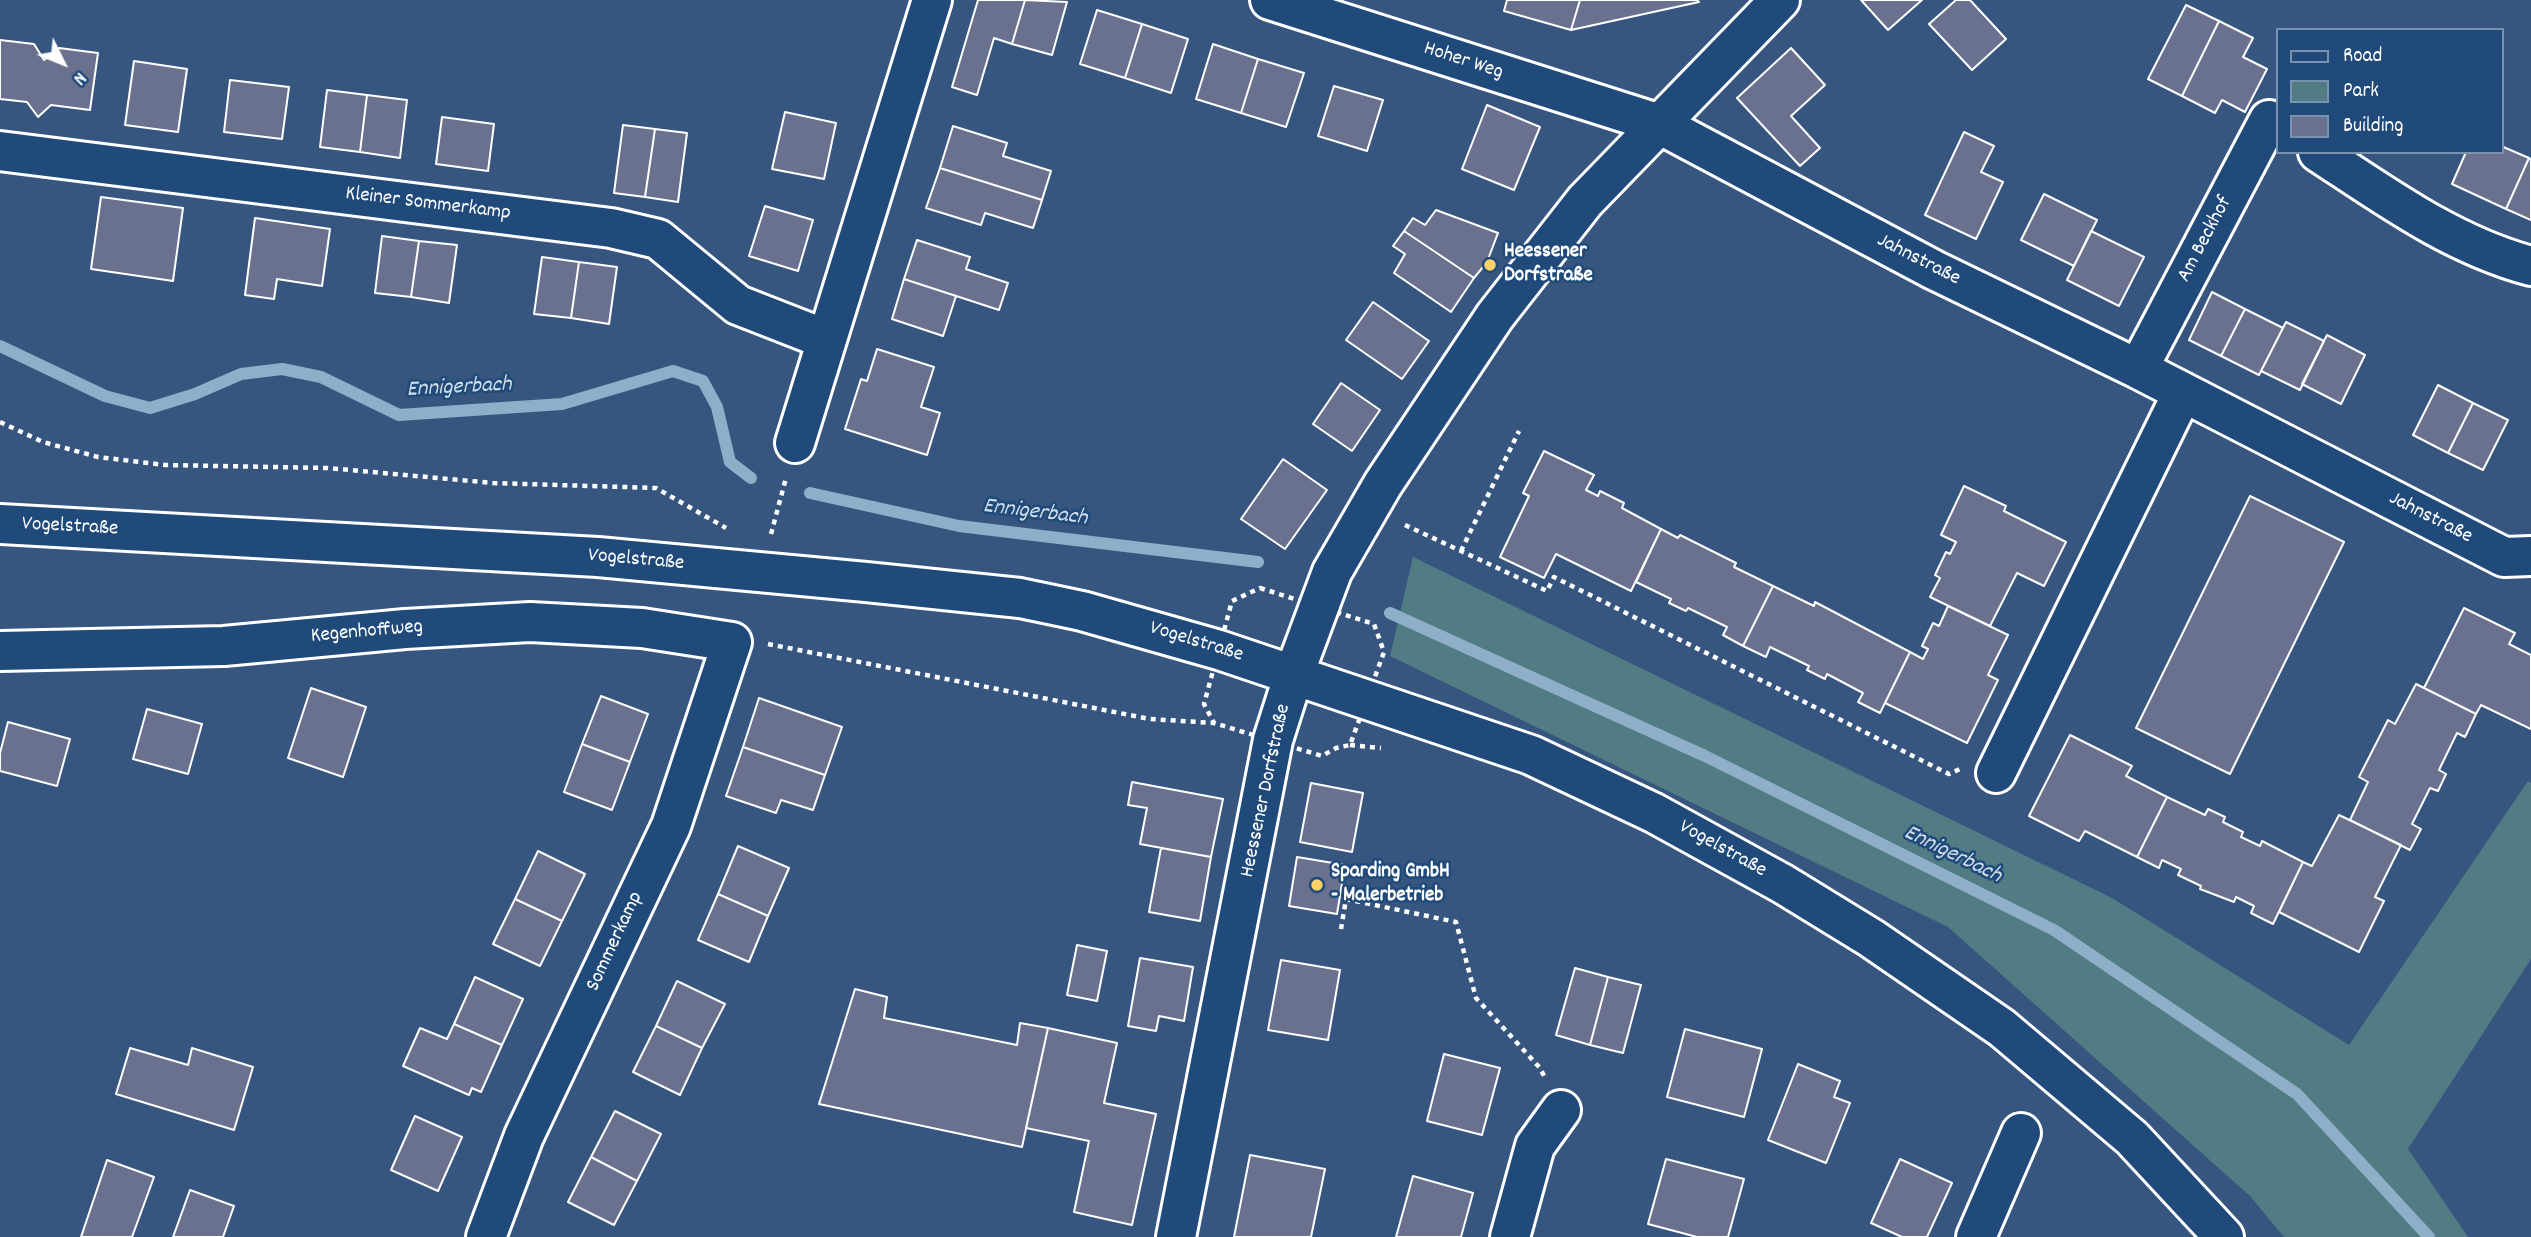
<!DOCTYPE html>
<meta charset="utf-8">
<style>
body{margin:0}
#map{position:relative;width:2531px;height:1237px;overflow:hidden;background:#365680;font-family:Dekko,sans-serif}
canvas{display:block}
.legend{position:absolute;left:2276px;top:28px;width:228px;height:126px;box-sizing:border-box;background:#1f4a7a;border:2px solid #7992af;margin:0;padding:9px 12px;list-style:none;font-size:21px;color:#fff}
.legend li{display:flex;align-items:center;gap:14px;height:35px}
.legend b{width:35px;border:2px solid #7992af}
.north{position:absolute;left:28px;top:28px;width:70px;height:70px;-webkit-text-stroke:5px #1f4a7a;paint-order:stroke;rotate:133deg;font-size:19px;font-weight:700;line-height:28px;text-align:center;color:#fff}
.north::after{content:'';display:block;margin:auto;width:24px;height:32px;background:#fff;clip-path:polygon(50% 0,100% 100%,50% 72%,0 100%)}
</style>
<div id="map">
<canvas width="2531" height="1237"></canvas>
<ul class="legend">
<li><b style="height:9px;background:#1f4a7a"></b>Road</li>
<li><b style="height:19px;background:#527c84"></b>Park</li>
<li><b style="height:19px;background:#6a718f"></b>Building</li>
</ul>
<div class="north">N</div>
</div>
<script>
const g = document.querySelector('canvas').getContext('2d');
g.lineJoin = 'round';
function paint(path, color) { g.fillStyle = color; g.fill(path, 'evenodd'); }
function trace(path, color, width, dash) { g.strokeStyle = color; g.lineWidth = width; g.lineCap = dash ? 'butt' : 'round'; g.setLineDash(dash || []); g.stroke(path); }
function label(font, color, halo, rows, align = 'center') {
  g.font = font + ' Dekko,sans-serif'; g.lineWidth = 5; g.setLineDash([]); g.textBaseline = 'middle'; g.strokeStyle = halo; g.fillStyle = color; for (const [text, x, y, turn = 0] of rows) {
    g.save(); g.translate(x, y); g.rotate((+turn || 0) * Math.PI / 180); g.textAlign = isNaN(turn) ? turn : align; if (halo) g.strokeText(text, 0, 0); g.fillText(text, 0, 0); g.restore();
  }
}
paint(new Path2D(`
 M1413 557 2112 898 2349 1045 2528 781 2531 783V959L2408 1149 2468 1237H2284L2250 1196 1948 927 1390 656Z`), '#527c84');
trace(new Path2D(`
 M0 346 105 396 150 408 195 394 241 374 282 369 321 377 399 415 562 404 673 371 703 381 717 407 730 462 751 478
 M810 493 959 526 1258 562
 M1390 613 1705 756 2054 930 2297 1094 2429 1237`), '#8faec7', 12);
const building = new Path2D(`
 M978 0H1025L1012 44 994 38 977 95 952 87Z
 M1025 0 1067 2 1052 55 1012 44Z
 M1507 0H1580L1571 30 1504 11Z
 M1580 0H1697L1699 2 1571 30Z
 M1861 0H1922L1888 30Z
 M1956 0H1970L2006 39 1972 70 1929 24Z
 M2186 5 2219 21 2182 96 2148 79Z
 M1097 10 1142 24 1125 78 1080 64Z
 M2219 21 2253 38 2243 57 2267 69 2245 112 2222 100 2215 113 2182 96Z
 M1142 24 1188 39 1171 93 1125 78Z
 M0 40 34 44 44 60 59 48 98 53 90 110 51 105 38 117 27 102 0 99Z
 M1213 44 1258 59 1241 113 1196 99Z
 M1791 48 1825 85 1791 116 1820 148 1800 166 1737 98Z
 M1258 59 1304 73 1286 127 1241 113Z
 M134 61 187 69 178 132 125 125Z
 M230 80 289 87 282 139 224 132Z
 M1334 86 1383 100 1367 151 1318 136Z
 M327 90 367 95 360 152 320 147Z
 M367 95 407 100 400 158 360 152Z
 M1487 105 1540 127 1514 190 1462 169Z
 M785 112 836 123 824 179 772 169Z
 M442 117 494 124 488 171 436 164Z
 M623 125 655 129 645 197 614 193Z
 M953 126 1007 143 1003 156 1051 171 1042 200 940 168Z
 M655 129 687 133 678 202 645 197Z
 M1964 132 1994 146 1981 172 2003 182 1976 239 1925 215Z
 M2501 146 2529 158 2506 209 2452 184 2466 152H2501Z
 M2529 158 2531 159V220L2506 209Z
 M940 168 1042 200 1033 228 985 213 981 225 926 208Z
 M2044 194 2097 220 2074 266 2021 240Z
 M101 197 183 208 173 281 91 269Z
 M765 206 813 220 798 271 749 256Z
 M1436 210 1498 233 1487 262 1474 278 1404 231 1413 218 1425 225Z
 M255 218 330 229 322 286 277 279 274 299 245 295Z
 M1404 231 1474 278 1451 312 1394 273 1405 254 1393 246Z
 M2091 231 2144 257 2119 306 2067 280Z
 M382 236 419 241 411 297 375 293Z
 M917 240 970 257 966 269 1008 283 999 310 904 279Z
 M419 241 457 245 449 303 411 297Z
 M542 257 579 262 571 318 534 314Z
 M579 262 617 267 609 324 571 318Z
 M904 279 956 296 943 336 892 319Z
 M2212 292 2245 309 2221 356 2189 340Z
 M1373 302 1429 341 1402 379 1346 340Z
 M2245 309 2283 328 2259 375 2221 356Z
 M2286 322 2324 341 2300 390 2261 371Z
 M2327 335 2365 355 2341 404 2302 384Z
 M877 349 934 367 921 407 940 413 927 455 845 429 861 379 867 381Z
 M1341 383 1380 410 1352 451 1313 424Z
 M2438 385 2473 403 2448 453 2413 435Z
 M2473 403 2508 420 2483 470 2448 453Z
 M1544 451 1594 475 1586 490 1598 496 1600 491 1624 503 1622 508 1661 529 1631 591 1556 554 1544 578 1500 557 1529 496 1523 493Z
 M1283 459 1327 490 1285 549 1241 519Z
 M1964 486 2006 506 2004 511 2066 542 2044 586 2017 573 1990 626 1930 597 1940 578 1935 575 1946 552 1950 554 1956 542 1941 535Z
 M2250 496 2344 542 2230 774 2136 728Z
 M1661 529 1678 538 1680 535 1736 563 1734 567 1773 586 1743 646 1723 635 1727 627 1688 608 1686 611 1669 603 1671 599 1636 582Z
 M1773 586 1814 606 1815 602 1910 652 1880 713 1858 702 1863 693 1827 674 1825 679 1807 670 1809 666 1770 647 1766 657 1743 646Z
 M1948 606 2008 635 1988 675 1998 680 1967 743 1885 703 1910 652 1923 659 1928 649 1922 646 1933 623 1939 626Z
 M2464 608 2515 633 2509 644 2531 655V729L2481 705 2476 714 2424 688Z
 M2416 684 2476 714 2465 737 2457 733 2439 770 2446 774 2438 791 2430 788 2412 824 2421 829 2410 850 2350 820 2368 782 2359 777 2388 720 2395 724Z
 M311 688 366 707 343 777 288 758Z
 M601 696 648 714 630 762 582 744Z
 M759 698 842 727 825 775 743 747Z
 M147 709 202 724 188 774 133 759Z
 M8 722 70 739 57 786 0 771V753Z
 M2070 735 2132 766 2126 776 2167 797 2137 857 2085 831 2079 841 2029 816Z
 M582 744 630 762 612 810 564 792Z
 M743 747 825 775 813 810 781 800 776 813 726 796Z
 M1132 782 1223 799 1211 857 1140 844 1147 808 1128 805Z
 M1311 783 1363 793 1352 852 1300 842Z
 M2167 797 2205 815 2208 809 2225 817 2223 822 2243 832 2241 837 2260 846 2262 841 2303 862 2273 924 2251 913 2254 906 2236 897 2234 902 2200 889 2201 886 2178 875 2181 869 2162 860 2159 868 2137 857Z
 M2339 815 2401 845 2375 897 2384 901 2359 952 2279 912 2303 862 2312 866Z
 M738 846 789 868 768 916 718 894Z
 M1161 848 1211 857 1200 921 1149 912Z
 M538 851 585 874 562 921 515 899Z
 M1297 857 1345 865 1337 914 1289 906Z
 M718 894 768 916 749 962 698 940Z
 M515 899 562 921 540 966 493 944Z
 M1077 945 1107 951 1097 1001 1067 995Z
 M1140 958 1193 967 1184 1021 1159 1016 1156 1031 1128 1026Z
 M1281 960 1340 970 1328 1040 1268 1030Z
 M1575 968 1608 977 1590 1045 1556 1035Z
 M475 977 523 999 502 1045 454 1024Z
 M1608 977 1641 985 1623 1053 1590 1045Z
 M677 981 725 1004 702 1048 656 1026Z
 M855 989 887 997 884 1018 1017 1045 1020 1023 1048 1028 1022 1147 819 1104Z
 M454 1024 502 1045 481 1092 472 1088 469 1095 403 1066 420 1028 447 1039Z
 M656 1026 702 1048 680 1095 633 1072Z
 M1048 1028 1117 1043 1104 1103 1156 1114 1132 1225 1074 1212 1089 1141 1026 1128Z
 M1685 1029 1762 1049 1744 1117 1667 1097Z
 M130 1048 188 1065 192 1048 253 1067 234 1130 116 1094Z
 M1444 1054 1500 1068 1482 1135 1427 1121Z
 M1798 1064 1840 1081 1834 1097 1850 1103 1826 1163 1768 1140Z
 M615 1111 661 1134 637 1181 591 1157Z
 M415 1116 462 1137 438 1191 391 1170Z
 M1250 1155 1325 1169 1311 1237H1234Z
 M591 1157 637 1181 614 1225 568 1202Z
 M1666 1159 1744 1179 1728 1237H1697L1648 1224Z
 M1900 1159 1952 1183 1927 1237H1902L1871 1223Z
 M107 1160 154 1177 132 1237H81Z
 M1413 1176 1473 1193 1461 1237H1396Z
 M190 1190 234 1206 223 1237H173Z`);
paint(building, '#6a718f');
trace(building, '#fff', 2);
const minor = new Path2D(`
 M1270 0 1657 123 1934 270 2138 369 2504 557 2531 556
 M0 151 611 228 658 239 738 305 825 339
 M2318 152C2385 196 2452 245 2531 266
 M2138 369 2269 120 2277 126
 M795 443 932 0
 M0 651 224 646 405 629 530 622 642 628 732 642 671 826 524 1136 486 1237
 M1996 773 2183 392
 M1176 1237 1273 740 1294 674
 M1510 1237 1535 1146 1561 1110
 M1976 1237 2021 1133`);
const tertiary = new Path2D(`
 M0 524 598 557 866 582 1020 598 1082 611 1219 650 1531 755 1654 813 1783 884 1871 938 2002 1028 2132 1138 2224 1237
 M1294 674 1332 572 1383 484 1495 316 1585 201 1780 0`);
trace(minor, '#fff', 44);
trace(tertiary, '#fff', 44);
trace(new Path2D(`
 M0 422 43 442 98 457 165 465 328 468 493 483 656 488 726 528
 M1405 525 1547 591 1554 577 1949 774 1960 769
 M771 534 786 478
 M1461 551 1519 431
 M1260 588 1374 624 1384 652 1350 745 1336 748 1322 756 1214 723 1204 704 1232 601Z
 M768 644 1150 719 1214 723
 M1350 745 1381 748
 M1341 929 1346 899 1456 922 1476 998 1540 1068 1545 1078`), '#fff', 4.5, [5, 5]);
trace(minor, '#1f4a7a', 38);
trace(tertiary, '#1f4a7a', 38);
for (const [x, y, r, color] of [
 [1490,265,7,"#ffd166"],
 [1317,885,7,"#ffd166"]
]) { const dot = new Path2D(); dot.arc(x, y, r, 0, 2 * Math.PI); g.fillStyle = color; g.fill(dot); trace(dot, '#1f4a7a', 2.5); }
label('21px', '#fff', '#1f4a7a', [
 ["Hoher Weg",1463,62,18],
 ["Kleiner Sommerkamp",428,205,7],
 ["Am Beckhof",2206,240,-62],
 ["Jahnstraße",1918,261,27],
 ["Jahnstraße",2430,519,27],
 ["Vogelstraße",70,528,3],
 ["Vogelstraße",636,561,5],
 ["Kegenhoffweg",367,633,-5],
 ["Vogelstraße",1196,643,17],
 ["Heessener Dorfstraße",1267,791,-78],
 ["Vogelstraße",1722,850,29],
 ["Sommerkamp",616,942,-65]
]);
label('bold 21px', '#fff', '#1f4a7a', [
 ["Heessener",1504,253],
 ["Dorfstraße",1504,277],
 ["Sparding GmbH",1331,873],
 ["- Malerbetrieb",1331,897]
], 'left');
label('italic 23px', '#d0dde8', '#1f4a7a', [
 ["Ennigerbach",459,389,-3],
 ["Ennigerbach",1035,514,7],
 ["Ennigerbach",1952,856,26]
]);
</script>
